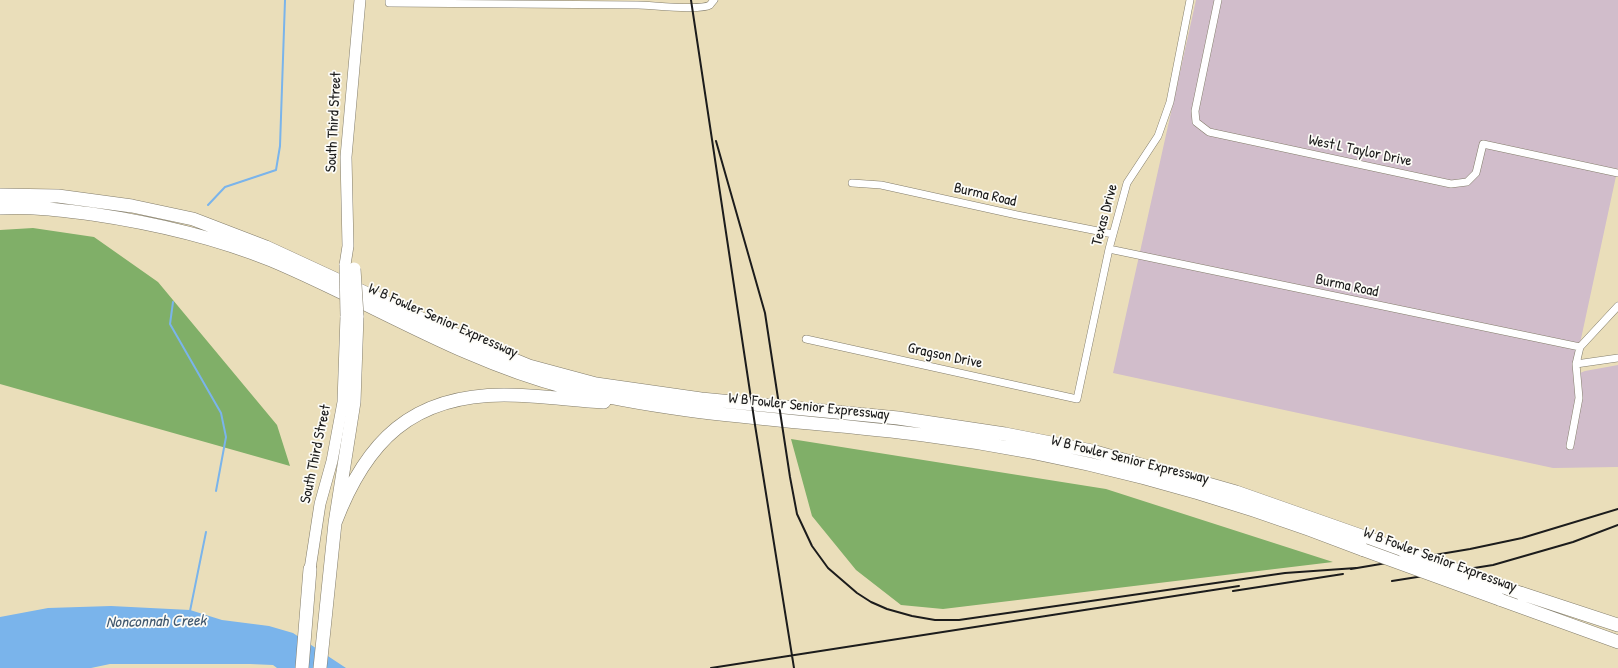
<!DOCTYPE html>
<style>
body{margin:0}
canvas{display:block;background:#eadeba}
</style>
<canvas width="1618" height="668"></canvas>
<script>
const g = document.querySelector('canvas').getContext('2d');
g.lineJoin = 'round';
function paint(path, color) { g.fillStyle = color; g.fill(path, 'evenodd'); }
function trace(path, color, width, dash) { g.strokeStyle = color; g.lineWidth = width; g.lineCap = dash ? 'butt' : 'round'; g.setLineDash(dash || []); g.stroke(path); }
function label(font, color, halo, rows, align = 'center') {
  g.font = font + ' "Patrick Hand",sans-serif'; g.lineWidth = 3.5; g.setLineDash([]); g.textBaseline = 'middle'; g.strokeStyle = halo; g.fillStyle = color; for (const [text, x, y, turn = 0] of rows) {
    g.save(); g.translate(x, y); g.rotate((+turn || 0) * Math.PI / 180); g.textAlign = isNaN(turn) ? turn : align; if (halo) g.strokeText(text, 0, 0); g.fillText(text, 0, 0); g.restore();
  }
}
paint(new Path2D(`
 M1196 0H1618V167L1573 376 1585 371 1618 365V467L1553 468 1113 373Z`), '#d1bdcb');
paint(new Path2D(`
 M33 228 94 237 158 282 277 425 290 466 0 384V230Z
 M791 439 1106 489 1333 562 943 609 901 605 856 570 812 516Z`), '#80af68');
paint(new Path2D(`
 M111 606 190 610 222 620 269 626 293 633 346 668H277L273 665 250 664H110L91 668H0V617L48 608Z`), '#7ab4eb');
trace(new Path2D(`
 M208 205 225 187 276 170 280 146 285 0
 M173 302 170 324 221 413 226 437 216 491
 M190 611 206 532`), '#7ab4eb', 2);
const street = new Path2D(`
 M389 0V3L638 5C651 5 700 11 710 5 711 4 712 2 714 0
 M1218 0 1195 111 1196 122 1209 132 1451 184 1467 182 1476 173 1483 144 1618 173
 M852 183 881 185 1017 215 1113 234
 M1109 249 1580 347
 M806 339 1077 399 1109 249 1127 183 1158 136 1170 102 1190 0
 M1576 364 1618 358
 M1570 446 1579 398 1576 364 1580 347 1618 306`);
const primary = new Path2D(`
 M345 265 348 246 346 157 360 0
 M310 569 320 504 332 461 343 402 346 316`);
const highway = new Path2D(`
 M0 195 58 196 132 206 193 219 266 247 478 345 529 366 596 384 701 399 898 418 1005 434 1092 451 1236 492 1404 551
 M0 208C31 206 61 210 92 214 153 223 214 237 271 260 369 301 461 360 565 387 682 417 805 420 924 435 1076 454 1222 494 1364 550
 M335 523C366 441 412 395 504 395 537 395 571 400 604 402
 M1520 593 1618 625
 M1499 599 1618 642
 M302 668 310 569
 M320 668 335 523 354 402 357 316`);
trace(street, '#837d6b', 8);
trace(primary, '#837d6b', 12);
trace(highway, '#837d6b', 14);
trace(street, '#fff', 7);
trace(primary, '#fff', 11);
trace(highway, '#fff', 13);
trace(new Path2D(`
 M691 0 755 425 794 668
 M716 141 765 313 790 477 797 514 812 546 828 568 857 593 871 602 887 609 912 616 935 620H959L1285 573 1356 568
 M1351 569 1470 549 1522 538 1618 509
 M1392 581 1493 565 1573 542 1618 525
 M1233 591 1343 574
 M711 668 1239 586`), '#1c1c1c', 2);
const primaryBridge = new Path2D(`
 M345 265 346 316`);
const highwayBridge = new Path2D(`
 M354 269 357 316
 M1364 550 1499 599
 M1404 551 1520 593`);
trace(primaryBridge, '#837d6b', 12, []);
trace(highwayBridge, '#837d6b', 14, []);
trace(primaryBridge, '#fff', 11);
trace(highwayBridge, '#fff', 13);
label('15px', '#1c1c1c', '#fdfcf7', [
 ["South Third Street",334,122,-87],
 ["West L Taylor Drive",1360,151,12],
 ["Burma Road",985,195,13],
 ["Texas Drive",1105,215,-75],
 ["Burma Road",1347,286,12],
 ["W B Fowler Senior Expressway",443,321,24],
 ["Gragson Drive",945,356,12],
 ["W B Fowler Senior Expressway",809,407,6],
 ["South Third Street",316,454,-78],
 ["W B Fowler Senior Expressway",1130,460,14],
 ["W B Fowler Senior Expressway",1440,560,20]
]);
label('italic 16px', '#42596f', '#fdfcf7', [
 ["Nonconnah Creek",156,622,-1]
]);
</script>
